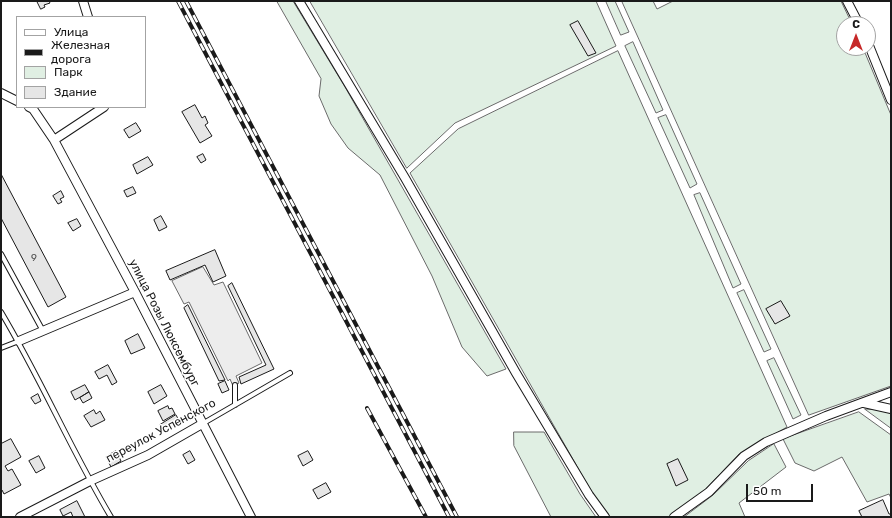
<!DOCTYPE html>
<meta charset="utf-8">
<style>
body{margin:0}
#map{position:relative;width:892px;height:518px;overflow:hidden;background:#fff;font-family:Rubik,sans-serif}
canvas{display:block}
.frame{position:absolute;inset:0;border:2px solid #1a1a1a;pointer-events:none}
.legend{position:absolute;left:16px;top:16px;width:130px;height:92px;box-sizing:border-box;background:#fff;border:1px solid #a3a3a3;margin:0;padding:5px 7px;list-style:none;font-size:12px;color:#1a1a1a}
.legend li{display:flex;align-items:center;gap:8px;height:20px}
.legend b{width:20px;border:1px solid #a3a3a3}
.north{position:absolute;left:836px;top:16px;width:40px;height:40px;box-sizing:border-box;background:#fff;border:1px solid #a3a3a3;border-radius:50%;rotate:0deg;font-size:11px;font-weight:700;line-height:16px;text-align:center;color:#1a1a1a}
.north::after{content:'';display:block;margin:auto;width:14px;height:18px;background:#c62828;clip-path:polygon(50% 0,100% 100%,50% 72%,0 100%)}
.scale{position:absolute;left:746px;top:484px;width:67px;height:18px;box-sizing:border-box;border:2px solid #1a1a1a;border-top:0;padding-left:5px;font-size:12px;line-height:14px;white-space:nowrap;color:#1a1a1a;-webkit-text-stroke:3px #fff;paint-order:stroke}
</style>
<div id="map">
<canvas width="892" height="518"></canvas>
<div class="frame"></div>
<ul class="legend">
<li><b style="height:5px;background:#fff"></b>Улица</li>
<li><b style="height:5px;background:#1a1a1a"></b>Железная дорога</li>
<li><b style="height:11px;background:#e0efe3"></b>Парк</li>
<li><b style="height:11px;background:#e6e6e6"></b>Здание</li>
</ul>
<div class="north">С</div>
<div class="scale">50 m</div>
</div>
<script>
const g = document.querySelector('canvas').getContext('2d');
g.lineJoin = 'round';
function paint(path, color) { g.fillStyle = color; g.fill(path, 'evenodd'); }
function trace(path, color, width, dash) { g.strokeStyle = color; g.lineWidth = width; g.lineCap = dash ? 'butt' : 'round'; g.setLineDash(dash || []); g.stroke(path); }
function label(font, color, halo, rows, align = 'center') {
  g.font = font + ' Rubik,sans-serif'; g.lineWidth = 3; g.setLineDash([]); g.textBaseline = 'middle'; g.strokeStyle = halo; g.fillStyle = color; for (const [text, x, y, turn = 0] of rows) {
    g.save(); g.translate(x, y); g.rotate((+turn || 0) * Math.PI / 180); g.textAlign = isNaN(turn) ? turn : align; if (halo) g.strokeText(text, 0, 0); g.fillText(text, 0, 0); g.restore();
  }
}
const green = new Path2D(`
 M277 1H293L345 87 506 369 487 376 462 347 432 276 380 175 348 148 331 124 319 96 321 79Z
 M310 1H596L616 46 455 123 407 168Z
 M606 1H615L629 32 621 35Z
 M622 1H653L657 9 673 1H841L852 24H844V48H863L891 115V386L809 415Z
 M633 42 663 110 656 113 625 46Z
 M618 51 787 427 739 454 703 492 669 517H610L591 491 410 173 458 129Z
 M666 115 697 184 690 188 658 118Z
 M700 193 741 284 733 288 694 195Z
 M744 290 771 349 764 352 737 293Z
 M774 358 801 415 793 419 767 361Z
 M865 409 891 410V428Z
 M859 412 891 435V498L889 494 867 502 842 457 814 471 795 463 783 439Z
 M514 432H544L580 494 596 517H551L514 446Z
 M774 444 786 467 739 503 745 517H684L713 495 748 461Z`);
paint(green, '#e0efe3');
trace(green, '#6a6a6a', 1);
const parking = new Path2D(`
 M203 267 214 285 223 282 262 363 236 376 239 383 233 386 230 379 228 381 189 302 184 304 172 281Z`);
paint(parking, '#ededed');
trace(parking, '#6a6a6a', 1);
const building = new Path2D(`
 M37 1H49L50 3 44 5 45 7 41 9Z
 M578 21 596 53 588 56 570 25Z
 M195 105 202 118 205 116 208 123 205 125 212 136 200 143 182 112Z
 M136 123 141 131 129 138 124 130Z
 M203 154 206 160 201 163 197 157Z
 M148 157 153 165 137 174 133 165Z
 M1 174 66 297 48 307 1 218Z
 M133 187 136 193 127 197 124 191Z
 M61 191 64 197 60 199 62 202 58 204 53 196Z
 M161 216 167 227 159 231 154 220Z
 M77 219 81 226 73 231 68 223Z
 M215 250 226 276 213 282 205 265 170 280 166 271Z
 M232 283 274 369 241 384 239 377 266 365 228 286Z
 M781 301 790 316 775 324 766 309Z
 M188 305 225 380 219 381 184 308Z
 M138 334 145 348 131 354 125 341Z
 M108 365 117 382 112 385 107 375 99 379 95 372Z
 M225 381 229 390 222 393 218 384Z
 M85 385 89 392 75 400 71 392Z
 M161 385 167 396 154 404 148 392Z
 M89 392 92 398 83 403 80 398Z
 M38 394 41 401 35 404 31 398Z
 M168 406 169 409 172 408 175 414 163 421 158 411Z
 M94 410 96 414 100 411 105 420 91 427 84 416Z
 M176 415 180 422 165 432 160 425Z
 M11 439 21 457 5 466 8 471 12 469 21 485 4 494 2 490 1 491V444Z
 M116 451 121 461 111 467 106 457Z
 M190 451 195 460 188 464 183 455Z
 M308 451 313 460 303 466 298 456Z
 M39 456 45 468 36 473 29 461Z
 M678 459 688 480 676 486 667 464Z
 M326 483 331 492 318 499 313 490Z
 M883 500 889 514H891V517H862L859 511Z
 M77 501 85 517H73L71 512 63 516 60 510Z`);
paint(building, '#e6e6e6');
trace(building, '#1a1a1a', 1);
const lane = new Path2D(`
 M1 254 43 331
 M1 312C41 379 71 450 111 517
 M1 348 19 341
 M235 385V405
 M202 424 290 373`);
const street = new Path2D(`
 M83 1 88 17
 M299 1 405 178 516 373 589 495 605 517
 M847 1 859 24
 M868 43 891 100
 M1 93 17 101
 M29 107 33 109 54 140 135 292 251 517
 M54 140 104 107
 M19 341 135 292
 M864 403 891 409
 M20 517 90 481 148 455 202 424
 M674 517 709 492 744 456 766 442 826 416 891 392`);
trace(lane, '#1a1a1a', 6);
trace(street, '#1a1a1a', 10);
trace(lane, '#fff', 4);
trace(street, '#fff', 8);
const rail = new Path2D(`
 M178 1 449 517
 M186 1 457 517
 M367 408 426 517`);
trace(rail, '#1a1a1a', 4);
trace(rail, '#fff', 2.5, [8]);
label('10px', '#4d4d4d', null, [
 ["9",34,258]
]);
label('12px', '#1a1a1a', '#fff', [
 ["улица Розы Люксембург",164,323,63],
 ["переулок Успенского",161,431,-28]
]);
</script>
